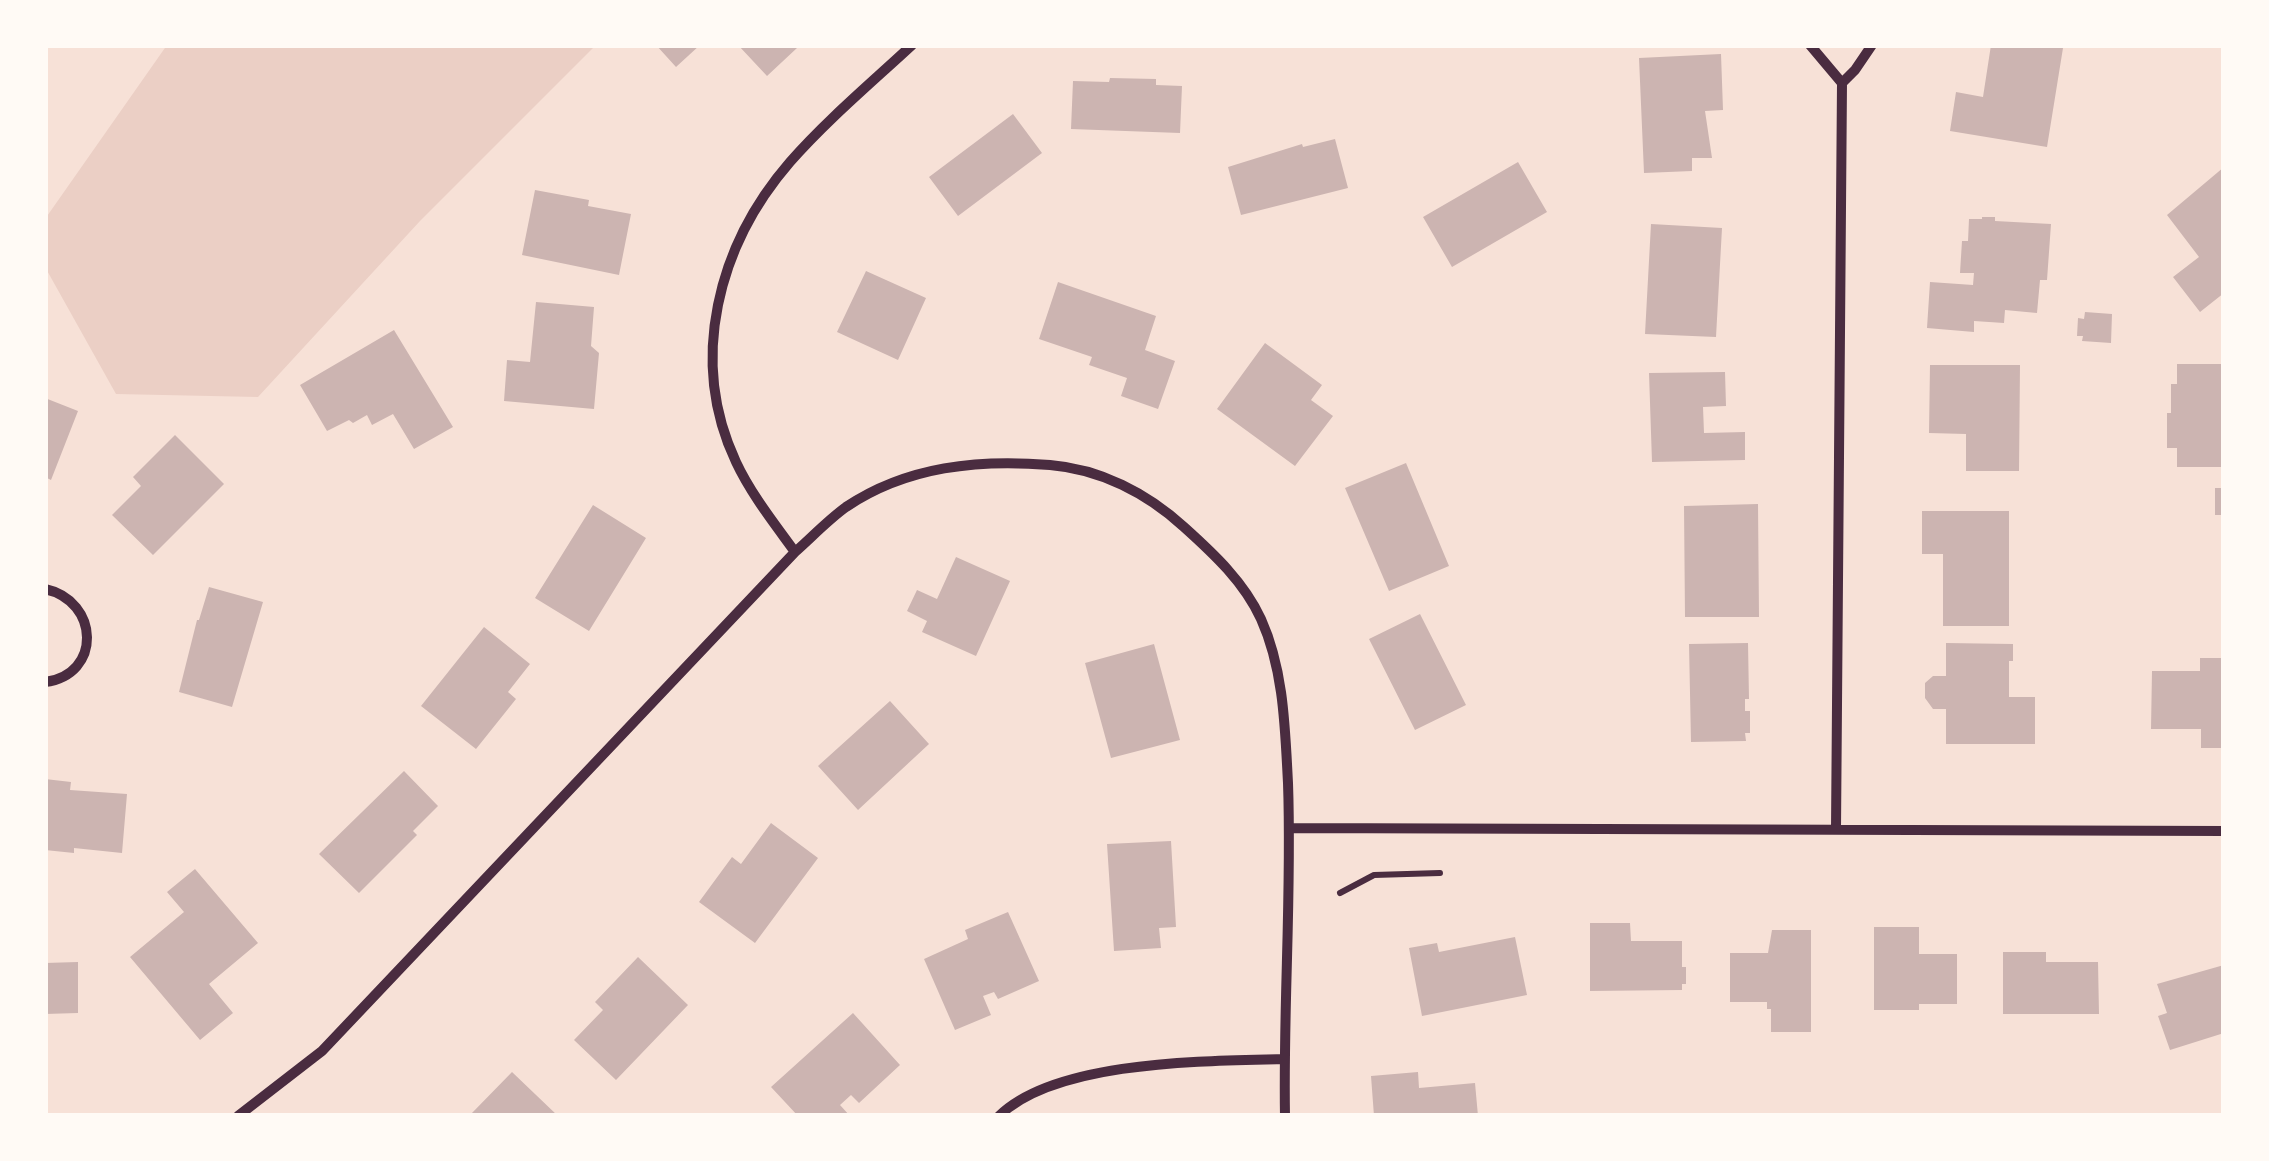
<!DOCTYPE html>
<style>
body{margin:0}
#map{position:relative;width:2269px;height:1161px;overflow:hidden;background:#f7e1d7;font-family:Karla,sans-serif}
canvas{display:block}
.frame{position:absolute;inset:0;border:48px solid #fffaf5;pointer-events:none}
</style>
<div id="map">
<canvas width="2269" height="1161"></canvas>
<div class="frame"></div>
</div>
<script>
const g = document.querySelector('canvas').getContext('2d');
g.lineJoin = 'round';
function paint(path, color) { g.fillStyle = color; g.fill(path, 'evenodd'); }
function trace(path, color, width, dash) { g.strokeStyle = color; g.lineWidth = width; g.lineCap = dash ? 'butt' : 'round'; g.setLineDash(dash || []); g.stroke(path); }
paint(new Path2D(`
 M167 45H596L420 221 258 397 116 394 45 267V219Z`), '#ebcfc5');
paint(new Path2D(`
 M656 45H700L676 67Z
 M738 45H794L797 48 767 76Z
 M1991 45 2063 48 2047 147 1950 131 1956 92 1983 97Z
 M1721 54 1723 110 1705 111 1712 158H1692V171L1644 173 1639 58Z
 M1110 78 1156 79V85L1182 86 1180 133 1071 129 1073 81 1109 82Z
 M1013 114 1042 153 958 216 929 177Z
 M1335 139 1348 188 1241 215 1228 167 1302 144 1303 147Z
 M1518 162 1547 212 1452 267 1423 217Z
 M2224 167V293L2200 312 2173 277 2199 257 2167 215Z
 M535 190 589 200 588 206 631 214 619 275 522 255Z
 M1982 217H1995V221L2051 224 2047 280H2040L2037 313 2005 310 2004 323 1974 321V332L1927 328 1930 282 1973 285 1974 273H1960L1962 241H1968L1969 219H1982Z
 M1651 224 1722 228 1716 337 1645 334Z
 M866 271 926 298 898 360 837 332Z
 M1058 282 1156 316 1145 350 1175 361 1158 409 1121 396 1127 378 1089 365 1092 357 1039 339Z
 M536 302 594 307 591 346 599 353 594 409 504 401 507 360 530 362Z
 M2085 312 2112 314 2111 343 2082 341 2083 336H2077L2078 318 2084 319Z
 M394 330 453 427 414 449 393 414 372 425 367 415 353 423 349 420 327 431 300 385Z
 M1265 343 1322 385 1311 400 1333 416 1295 466 1217 409Z
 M2177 364H2224V467H2177V448H2167V413H2171V384H2177Z
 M1930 365H2020L2019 471H1966V434L1929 433Z
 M1725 372 1726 406 1703 407 1704 433 1745 432V460L1652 462 1649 373Z
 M45 398 78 411 51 480 45 477Z
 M175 435 224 484 153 555 112 515 141 486 133 477Z
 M1406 463 1449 566 1389 591 1345 488Z
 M2215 488H2224V515H2215Z
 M1758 504 1759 617H1685L1684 506Z
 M593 505 646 538 589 631 535 598Z
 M1922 511H2009V626H1943V554H1922Z
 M956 557 1010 581 976 656 922 632 927 621 907 611 917 590 937 599Z
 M209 587 263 602 232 707 179 692 197 620H199Z
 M1420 614 1466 705 1415 730 1369 639Z
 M484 627 530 664 508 692 516 699 476 749 421 706Z
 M1748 643 1749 699H1745V711H1750V733H1745L1746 741 1691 742 1689 644Z
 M1946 643 2013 644V661H2009V697H2035V744H1946V709H1933L1925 698V683L1933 676H1946Z
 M1154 644 1180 740 1111 758 1085 663Z
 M2200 658H2224V748H2201V729H2151L2152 671H2200Z
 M890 701 929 744 858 810 818 766Z
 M404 771 438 806 413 831 417 835 359 893 319 854Z
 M45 779 71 782 70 790 127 794 122 853 74 848V853L45 850Z
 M771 823 818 858 755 943 699 902 732 857 741 864Z
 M1171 841 1176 927 1159 928 1161 948 1114 951 1107 844Z
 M195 869 258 943 209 984 233 1013 200 1040 130 957 184 912 167 892Z
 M1008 912 1039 981 998 999 994 992 983 996 991 1015 955 1030 924 959 968 939 965 930Z
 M1590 923H1630L1631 941H1682V967H1686V984H1682V990L1590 991Z
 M1874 927H1919V954H1957V1004H1919V1010H1874Z
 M1772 930H1811V1032H1771V1009H1767V1002H1730V953H1768Z
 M1515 937 1527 995 1422 1016 1409 948 1437 943 1439 952Z
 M2003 952H2046V962H2098L2099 1014H2003Z
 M638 957 688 1005 616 1080 574 1040 603 1010 595 1002Z
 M78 962V1013L45 1014V963Z
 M2224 965V1022L2221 1023 2224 1033 2170 1050 2158 1016 2167 1013 2157 984Z
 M853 1013 900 1065 859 1103 851 1095 840 1105 850 1116H798L771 1087Z
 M512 1072 558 1116H473L471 1114Z
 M1418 1072 1419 1088 1475 1083 1478 1116H1374L1371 1076Z`), '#ccb4b1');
trace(new Path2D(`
 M1340 893 1374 875 1440 873`), '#4a2c40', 6);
trace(new Path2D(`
 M1810 45 1842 83 1836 829
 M1842 83 1855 70 1872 45
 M795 552C774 523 751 494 736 462 688 360 718 245 790 162 827 120 871 83 912 45
 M45 589C100 601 102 675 45 682
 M1289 828 2224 831
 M238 1116 322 1051 795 552C812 537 828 520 846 507 907 466 979 459 1050 465 1100 469 1147 493 1184 527 1214 554 1244 582 1261 619 1284 670 1285 728 1288 783 1292 894 1283 1005 1285 1116
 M999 1116C1056 1060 1207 1061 1284 1059`), '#4a2c40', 10);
</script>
